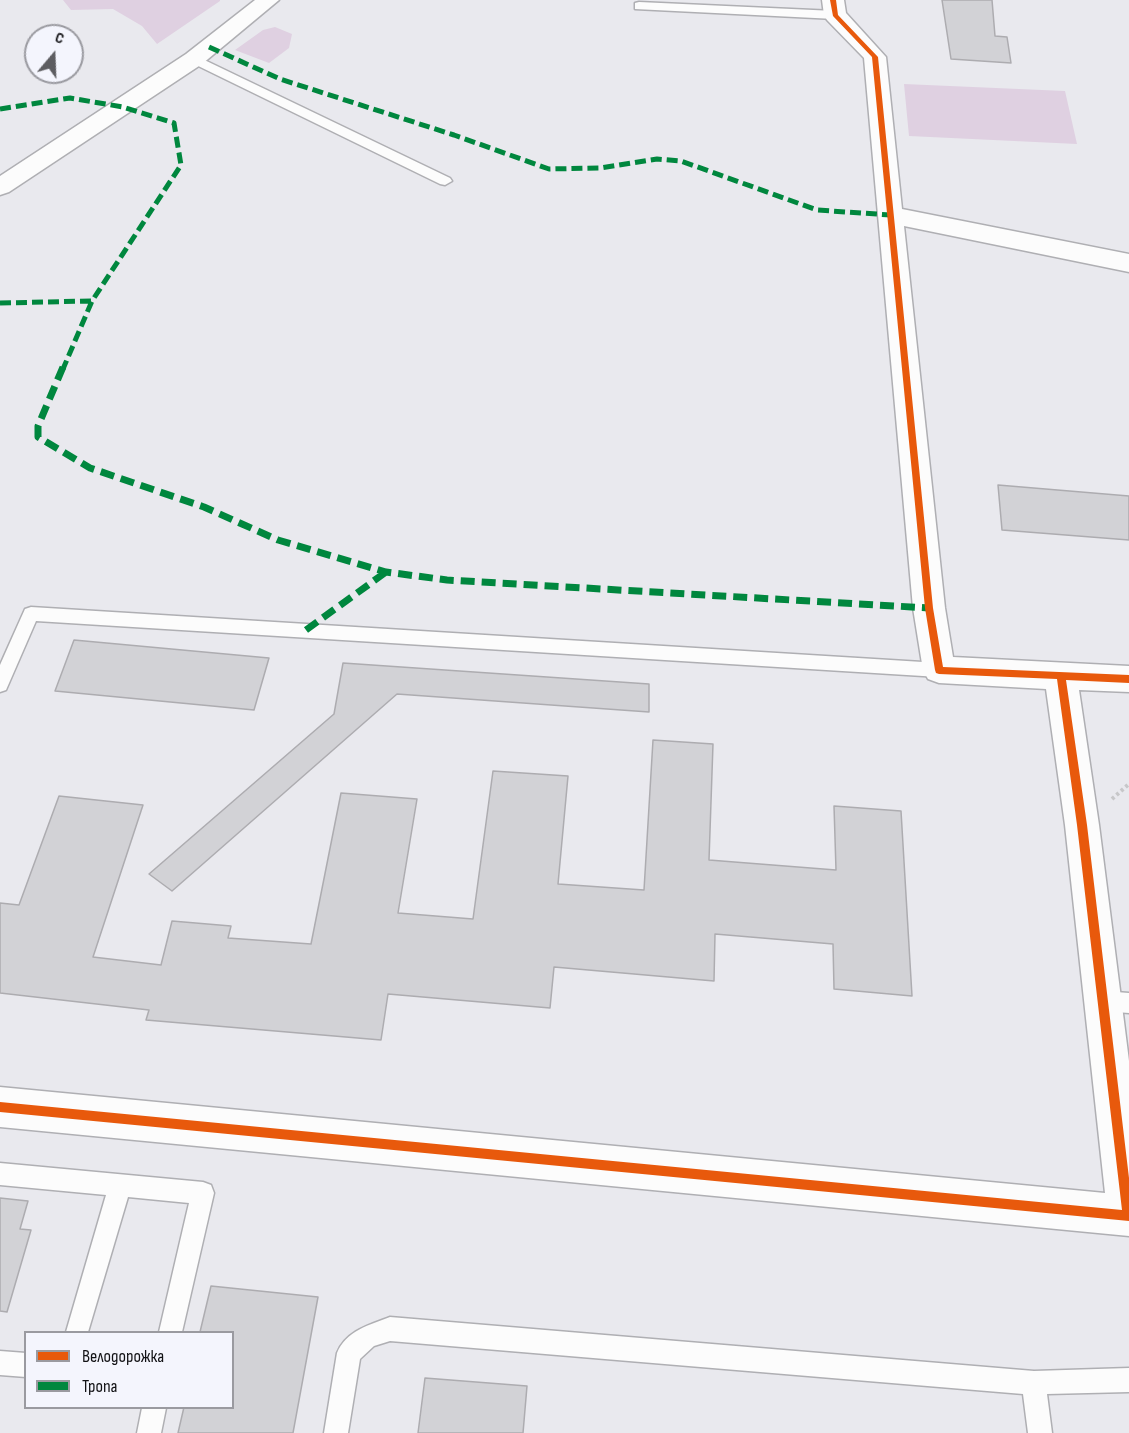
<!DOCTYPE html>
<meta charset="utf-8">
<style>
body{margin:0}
#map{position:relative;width:1129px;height:1433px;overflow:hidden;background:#e9e9ee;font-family:"Sofia Sans Condensed",sans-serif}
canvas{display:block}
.legend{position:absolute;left:24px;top:1331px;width:210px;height:78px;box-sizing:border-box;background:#f4f5fd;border:2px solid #9a9aa0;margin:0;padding:8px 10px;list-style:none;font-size:18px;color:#121215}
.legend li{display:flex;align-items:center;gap:12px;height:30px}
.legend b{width:30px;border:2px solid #9a9aa0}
.north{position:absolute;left:24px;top:24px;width:60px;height:60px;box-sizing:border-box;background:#f4f5fd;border:2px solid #9a9aa0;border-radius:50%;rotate:19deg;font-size:16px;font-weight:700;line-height:24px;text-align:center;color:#121215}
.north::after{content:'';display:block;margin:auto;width:21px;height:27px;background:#5d5d61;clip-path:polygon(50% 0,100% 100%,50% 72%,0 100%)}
</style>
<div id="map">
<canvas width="1129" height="1433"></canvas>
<ul class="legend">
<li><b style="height:8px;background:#e8590c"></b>Велодорожка</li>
<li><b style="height:8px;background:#00873e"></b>Тропа</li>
</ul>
<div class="north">С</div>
</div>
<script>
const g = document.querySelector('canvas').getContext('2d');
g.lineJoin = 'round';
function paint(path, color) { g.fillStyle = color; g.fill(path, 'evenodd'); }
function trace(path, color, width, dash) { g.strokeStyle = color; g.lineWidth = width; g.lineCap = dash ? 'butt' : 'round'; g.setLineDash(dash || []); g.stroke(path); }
paint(new Path2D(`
 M63 0H220V1L157 44 142 26 113 9 71 10Z
 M275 27 292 34 289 48 269 63 235 50 263 30Z
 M904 84 1065 91 1077 144 909 136Z`), '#dfd0e1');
const building = new Path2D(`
 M942 0H992L995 36 1007 37 1011 63 951 59Z
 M998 485 1129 496V540L1002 530Z
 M74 640 269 658 254 710 55 691Z
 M343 663 649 684V712L397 694 172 891 149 874 334 714Z
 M653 740 713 744 709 860 836 870 834 806 901 811 912 996 834 989 833 944 715 934 714 981 554 967 550 1008 388 994 381 1040 146 1020 149 1010 0 993V903L19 905 59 796 143 805 93 957 161 965 172 921 231 926 228 938 311 944 341 793 417 799 398 913 473 919 493 771 568 776 558 884 644 890Z
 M0 1198 28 1201 20 1229 31 1230 7 1312 0 1311Z
 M211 1286 318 1297 293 1433H178L184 1407H232V1332H200Z
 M425 1378 527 1386 523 1433H418Z`);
paint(building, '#d2d2d6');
trace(building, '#adacb0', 1.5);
const service = new Path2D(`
 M639 2 835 11 841 15 835 19 635 9V3Z
 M194 55 450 178 452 181 445 185 440 184 190 62 188 59Z
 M31 607 939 663 945 665 948 670 945 675 939 677 36 621 6 690 0 692V665L25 609Z
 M1103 991 1129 993V1013L1103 1011 1096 1008 1093 1001 1096 994Z
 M0 1163 203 1182 211 1185 214 1193 182 1332H159L189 1203 128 1197 88 1332H66L106 1195 0 1185Z
 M390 1317 1034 1371 1129 1368V1392L1047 1394 1052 1433H1028L1023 1394 390 1341 374 1346 360 1359 348 1433H324L337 1353C346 1331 369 1325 390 1317Z
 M0 1351 26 1353V1377L0 1375Z
 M142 1408H166L161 1433H137Z`);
const minor = new Path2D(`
 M255 0H279L202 64 9 192 0 195V176L186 54Z
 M822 0H844L846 13 886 57 902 209 1129 254V272L904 226 945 608 953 657 1129 666V692L1079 690 1099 825 1129 1061V1236L0 1127V1087L1105 1193 1065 825 1046 689 939 683 928 679 923 670 913 608 864 58 827 20 824 15Z`);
trace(service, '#afafb3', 3);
trace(minor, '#afafb3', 3);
trace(new Path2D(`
 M1112 799 1129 784`), '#c7c7c9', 4, [3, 3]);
paint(service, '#fcfcfc');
paint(minor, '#fcfcfc');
trace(new Path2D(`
 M209 47 280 79 454 135 549 169 600 168 657 159 681 161 817 210 891 215
 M0 109 70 98 123 107 174 123 181 165 92 301 63 369
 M0 303 92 301`), '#00873e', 5, [11, 5]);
trace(new Path2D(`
 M63 367 38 426V437L90 468 204 507 278 540 386 572 447 580 929 608
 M306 630 386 572`), '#00873e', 7, [14, 7]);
paint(new Path2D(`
 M830 0H836L838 15 878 57 933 608 943 667 1129 675V683L1066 680 1087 825 1129 1178V1221L0 1112V1102L1122 1210 1077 825 1057 679 939 674 936 673 935 670 925 608 872 57 833 16Z`), '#e8590c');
</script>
